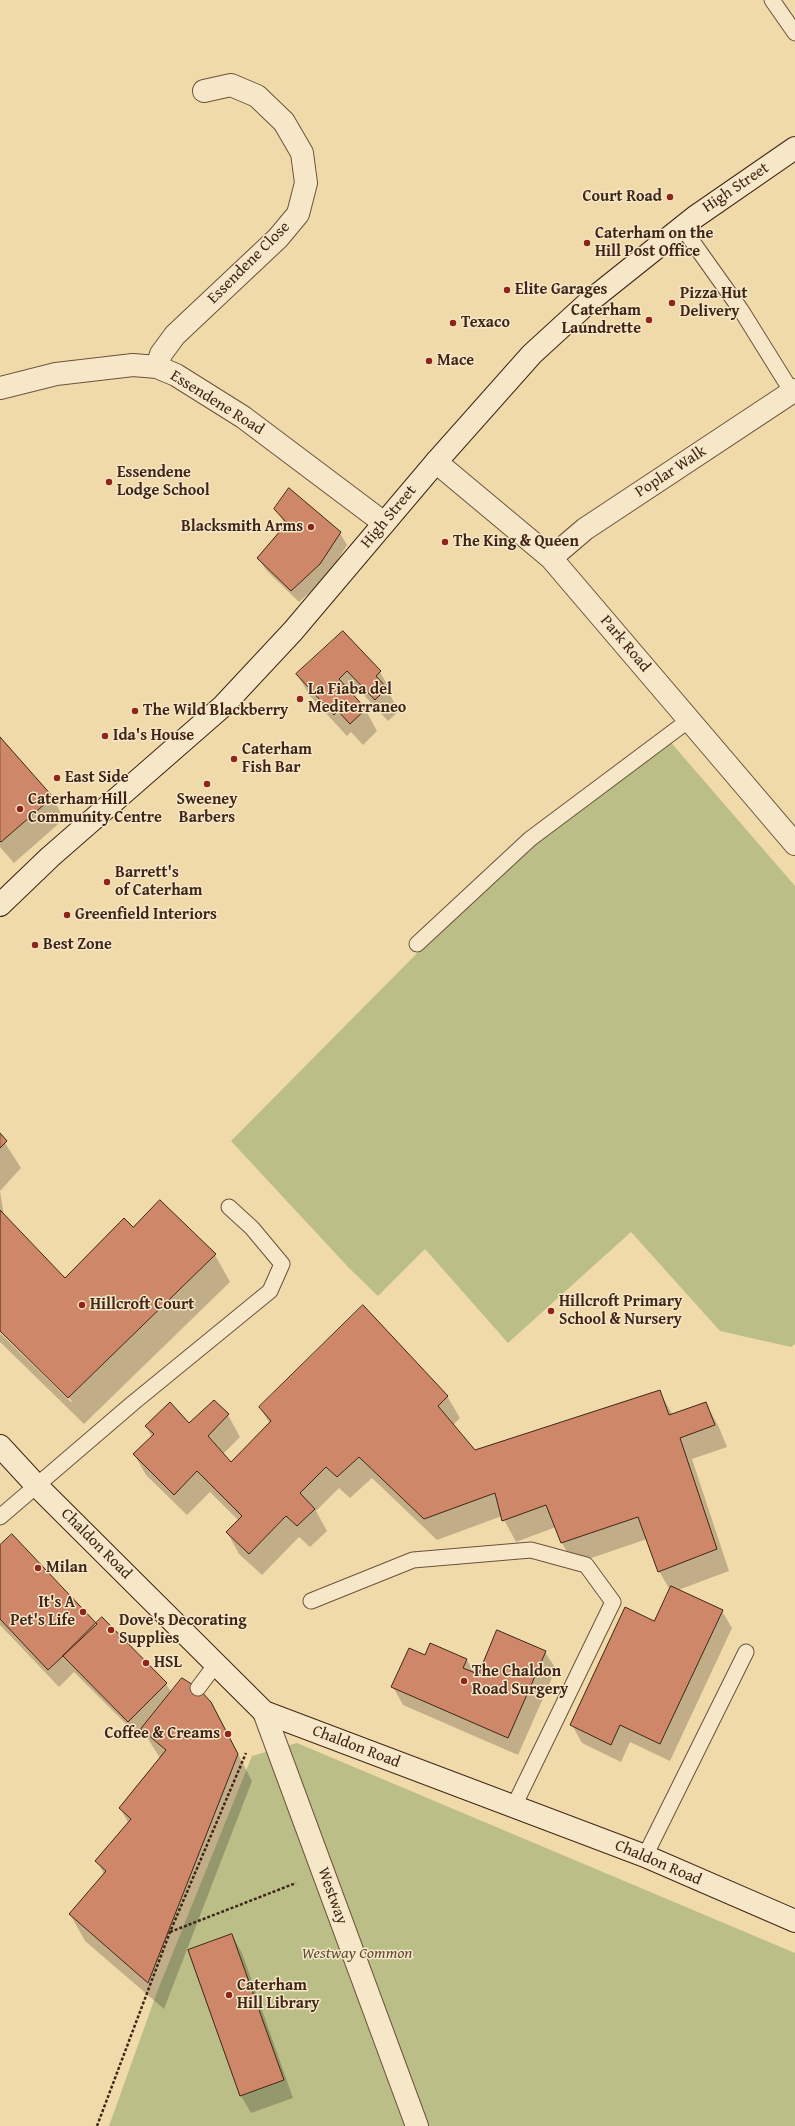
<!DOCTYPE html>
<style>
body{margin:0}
canvas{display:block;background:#f1daaa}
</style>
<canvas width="795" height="2126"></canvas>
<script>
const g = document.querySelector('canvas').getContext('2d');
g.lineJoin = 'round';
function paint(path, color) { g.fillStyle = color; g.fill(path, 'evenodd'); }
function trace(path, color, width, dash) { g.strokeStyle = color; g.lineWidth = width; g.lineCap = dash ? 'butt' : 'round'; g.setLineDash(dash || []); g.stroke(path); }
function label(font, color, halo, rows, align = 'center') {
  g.font = font + ' "Gentium Book Plus",serif'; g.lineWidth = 3; g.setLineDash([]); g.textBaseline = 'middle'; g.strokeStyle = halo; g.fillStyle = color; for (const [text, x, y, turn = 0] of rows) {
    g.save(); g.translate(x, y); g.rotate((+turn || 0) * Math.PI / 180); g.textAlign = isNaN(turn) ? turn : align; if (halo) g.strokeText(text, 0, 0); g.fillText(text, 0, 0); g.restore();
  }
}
paint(new Path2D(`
 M661 731 795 886V1344L791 1347 720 1331 631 1232 508 1343 425 1249 378 1296 349 1268 231 1141 440 930Z
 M297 1743 795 1953V2126H109L157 1992 252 1756Z`), '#bbbf87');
paint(new Path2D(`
 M276 509 340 533 347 545 327 577 299 602 266 570 258 558 286 526Z
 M343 632 380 672 392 693 390 695 399 711 388 721 360 691 354 697 365 709 377 731 363 745 351 732 347 736 310 696 297 674Z
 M0 738 52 797 64 819 14 863 0 847Z
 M0 1135 21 1168 0 1191 4 1216 65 1279 133 1228 215 1255 230 1282 84 1424 0 1342V1333L71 1402 72 1401 0 1330Z
 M659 1391 673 1415 706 1404 718 1425 727 1447 692 1459 729 1571 678 1590 722 1611 732 1628 670 1761 630 1742 621 1762 582 1743 572 1725 655 1622 670 1590 659 1571 647 1539 574 1564 562 1543 556 1527 516 1542 502 1516 437 1540 372 1478 350 1498 339 1488 316 1511 327 1531 310 1547 299 1537 262 1575 239 1554 227 1532 239 1521 210 1492 187 1515 146 1475 134 1454 152 1437 146 1426 189 1424 228 1415 240 1437 223 1454 231 1463 270 1424 260 1407 447 1396 460 1418 453 1425 474 1451Z
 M0 1546 166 1684 172 1693 211 1702 252 1781 164 2009 85 1941 70 1914 104 1874 97 1861 129 1824 120 1808 160 1758 141 1728 135 1733 74 1672 59 1687 0 1625Z
 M431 1644 467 1660 475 1674 478 1676 545 1652 556 1669 518 1755 403 1705 393 1687 425 1656Z
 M232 1935 242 1953 293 2098 251 2113 241 2096Z`), '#0003');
const building = new Path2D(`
 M289 488 341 532 320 564 291 591 257 558 287 523 274 509Z
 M343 631 381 671 376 676 387 688 375 700 347 671 339 679 366 709 350 724 338 711 334 715 296 674Z
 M0 737 53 797 1 842 0 841Z
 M0 1133 7 1141 0 1148Z
 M160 1200 216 1254 68 1398 0 1331V1210L65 1278 124 1218 133 1227Z
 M363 1305 448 1396 438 1406 475 1450 660 1390 669 1415 706 1402 715 1425 680 1438 717 1549 658 1572 638 1517 561 1543 546 1505 502 1521 495 1493 424 1519 359 1457 337 1477 326 1467 300 1493 315 1509 297 1526 286 1516 249 1554 226 1532 242 1516 197 1471 174 1495 133 1454 154 1434 145 1426 170 1402 189 1423 214 1400 229 1414 208 1436 231 1462 271 1421 259 1407Z
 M12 1534 97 1624 48 1670 0 1619V1545Z
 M671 1586 723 1610 660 1744 620 1725 611 1745 570 1725 625 1607 654 1621Z
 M102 1617 167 1683 128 1722 63 1656Z
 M497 1630 546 1651 508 1738 391 1687 409 1648 425 1655 430 1643 467 1659 463 1668 478 1674Z
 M182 1678 198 1688 211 1702 238 1754 148 1983 69 1914 106 1871 95 1861 131 1819 119 1808 166 1750 141 1729Z
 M232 1934 284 2080 240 2096 188 1950Z`);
paint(building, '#ce8869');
trace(building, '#402517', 1);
const service = new Path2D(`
 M772 0 795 33
 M682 227 741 310 792 392
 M417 944 530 839 689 720
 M0 1517 133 1403 270 1291 282 1264 252 1228 229 1207
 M311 1601 413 1560 531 1550 586 1565 613 1602 514 1806
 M198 1688 216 1664
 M645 1856 746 1652`);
const minor = new Path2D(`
 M157 367 161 354 175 335 278 238 298 214 306 183 302 153 284 122 257 96 231 85 204 91
 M0 388 56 374 133 365 157 367 176 375 243 417 384 523
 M436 462 551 558 795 844
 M551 558 585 529 795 390
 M264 1712 417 2126`);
const secondary = new Path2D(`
 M0 905 50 857 223 706 293 631 436 462 532 354 591 300 695 217 795 148
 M0 1446 36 1485 264 1712 645 1856 795 1921`);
trace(service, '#6c523c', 17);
trace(minor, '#6c523c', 24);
trace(secondary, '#402517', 24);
trace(new Path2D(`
 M170 1932 296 1883
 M97 2126 170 1932 246 1753`), '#402517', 2.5, [3, 2]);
trace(service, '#f6e7c8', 15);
trace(minor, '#f6e7c8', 22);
trace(secondary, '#f6e7c8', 22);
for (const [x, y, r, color] of [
 [670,197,4,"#8f2418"],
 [587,243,4,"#8f2418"],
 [507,290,4,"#8f2418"],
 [672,303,4,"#8f2418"],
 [649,320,4,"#8f2418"],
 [453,323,4,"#8f2418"],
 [429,361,4,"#8f2418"],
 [109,482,4,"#8f2418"],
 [311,527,4,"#8f2418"],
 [445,542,4,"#8f2418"],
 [300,699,4,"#8f2418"],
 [135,711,4,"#8f2418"],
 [105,736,4,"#8f2418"],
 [234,759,4,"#8f2418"],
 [57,778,4,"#8f2418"],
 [207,784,4,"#8f2418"],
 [20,809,4,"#8f2418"],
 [107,882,4,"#8f2418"],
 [67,915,4,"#8f2418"],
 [35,945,4,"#8f2418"],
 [82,1305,4,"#8f2418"],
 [551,1311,4,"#8f2418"],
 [38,1568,4,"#8f2418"],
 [83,1612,4,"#8f2418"],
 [111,1630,4,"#8f2418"],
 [146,1663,4,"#8f2418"],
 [464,1681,4,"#8f2418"],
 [228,1734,4,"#8f2418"],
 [229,1995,4,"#8f2418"]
]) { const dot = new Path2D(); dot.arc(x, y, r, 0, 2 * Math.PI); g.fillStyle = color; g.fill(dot); trace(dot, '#f6e7c8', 1.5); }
label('16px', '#402517', '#f6e7c8', [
 ["High Street",736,188,-34],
 ["Essendene Close",249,263,-45],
 ["Essendene Road",217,403,32],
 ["Poplar Walk",671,472,-33],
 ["High Street",389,517,-50],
 ["Park Road",625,644,50],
 ["Chaldon Road",96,1544,45],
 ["Chaldon Road",356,1747,21],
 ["Chaldon Road",658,1863,23],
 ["Westway",332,1896,70]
]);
label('bold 16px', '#402517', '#f6e7c8', [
 ["Court Road",662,197,"right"],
 ["Caterham on the",595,234],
 ["Hill Post Office",595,252],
 ["Elite Garages",515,290],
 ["Pizza Hut",680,294],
 ["Delivery",680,312],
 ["Caterham",641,311,"right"],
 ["Laundrette",641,329,"right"],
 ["Texaco",461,323],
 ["Mace",437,361],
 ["Essendene",117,473],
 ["Lodge School",117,491],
 ["Blacksmith Arms",303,527,"right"],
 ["The King & Queen",453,542],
 ["La Fiaba del",308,690],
 ["Mediterraneo",308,708],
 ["The Wild Blackberry",143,711],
 ["Ida's House",113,736],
 ["Caterham",242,750],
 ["Fish Bar",242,768],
 ["East Side",65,778],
 ["Caterham Hill",28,800],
 ["Community Centre",28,818],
 ["Sweeney",207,800,"center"],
 ["Barbers",207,818,"center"],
 ["Barrett's",115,873],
 ["of Caterham",115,891],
 ["Greenfield Interiors",75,915],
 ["Best Zone",43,945],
 ["Hillcroft Primary",559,1302],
 ["School & Nursery",559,1320],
 ["Hillcroft Court",90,1305],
 ["Milan",46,1568],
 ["It's A",75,1603,"right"],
 ["Pet's Life",75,1621,"right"],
 ["Dove's Decorating",119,1621],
 ["Supplies",119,1639],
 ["HSL",154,1663],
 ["The Chaldon",472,1672],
 ["Road Surgery",472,1690],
 ["Coffee & Creams",220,1734,"right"],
 ["Caterham",237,1986],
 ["Hill Library",237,2004]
], 'left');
label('italic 16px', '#5f4c33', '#f6e7c8', [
 ["Westway Common",357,1954]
]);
</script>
